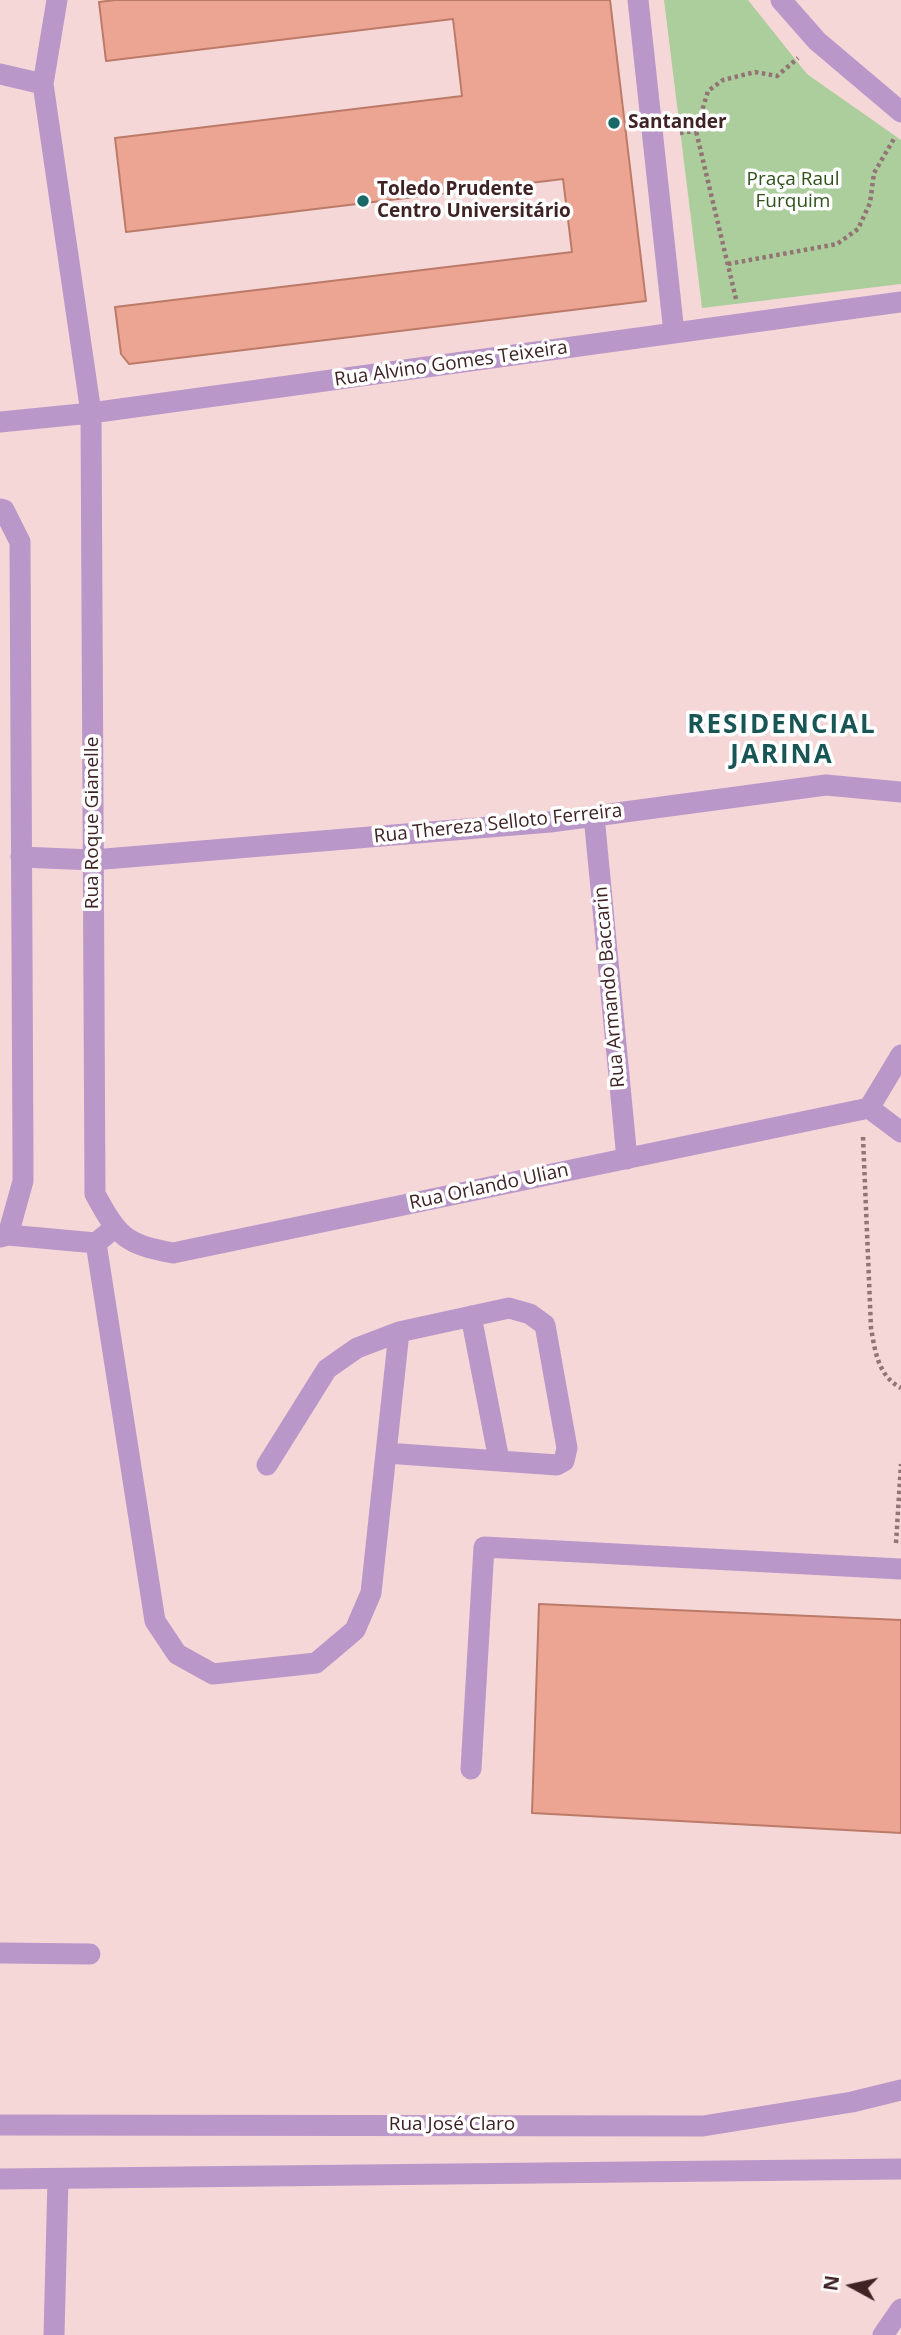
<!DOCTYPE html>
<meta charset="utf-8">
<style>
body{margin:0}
#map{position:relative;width:901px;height:2335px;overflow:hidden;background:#f6d7d8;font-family:"Open Sans",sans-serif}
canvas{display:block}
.north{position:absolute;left:817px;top:2251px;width:70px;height:70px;-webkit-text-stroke:5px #fff;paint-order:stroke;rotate:278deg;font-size:19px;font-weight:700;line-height:28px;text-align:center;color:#3f2224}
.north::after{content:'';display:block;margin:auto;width:24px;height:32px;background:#3f2224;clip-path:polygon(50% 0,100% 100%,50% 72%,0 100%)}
</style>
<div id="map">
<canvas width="901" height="2335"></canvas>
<div class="north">N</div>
</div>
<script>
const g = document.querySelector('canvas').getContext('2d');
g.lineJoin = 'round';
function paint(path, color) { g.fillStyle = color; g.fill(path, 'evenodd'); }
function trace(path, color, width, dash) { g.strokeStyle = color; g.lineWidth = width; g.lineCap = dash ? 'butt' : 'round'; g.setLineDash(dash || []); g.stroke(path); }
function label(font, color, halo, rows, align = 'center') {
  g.font = font + ' "Open Sans",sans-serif'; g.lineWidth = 7; g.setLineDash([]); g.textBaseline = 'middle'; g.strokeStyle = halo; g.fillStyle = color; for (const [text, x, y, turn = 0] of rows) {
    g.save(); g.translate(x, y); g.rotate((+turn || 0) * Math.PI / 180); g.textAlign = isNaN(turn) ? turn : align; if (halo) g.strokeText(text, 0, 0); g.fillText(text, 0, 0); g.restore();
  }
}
paint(new Path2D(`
 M664 0H748L807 74 901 140V284L702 308Z`), '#acce9c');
const building = new Path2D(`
 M115 0H610L646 301 129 364 121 354 115 307 572 252 563 179 126 232 115 138 462 96 453 19 106 61 99 2Z
 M539 1604 901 1620V1833L532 1813Z`);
paint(building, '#eba592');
trace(building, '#bc7a68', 2);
trace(new Path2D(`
 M680 133 696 131
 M728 264 837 244 858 229 870 203 874 173 895 137
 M736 299 696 131 708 91 723 80 755 72 777 76 798 58
 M863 1137 871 1328C875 1351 878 1376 901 1388
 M896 1543 901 1464`), '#927475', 4.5, [3.5, 3.5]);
trace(new Path2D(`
 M57 0 43 84 91 413 95 1194C118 1236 124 1244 173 1253L869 1108
 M638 0 674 333
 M781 0 817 41 901 112
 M0 74 43 84
 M0 422 91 413 901 302
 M0 509 4 510 20 542 23 1157V1181L8 1235 0 1237
 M594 816 627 1159
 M21 857 93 860 550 822 826 785 901 792
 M869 1108 901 1055
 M869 1108 901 1132
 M8 1235 96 1243 107 1234
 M96 1243 155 1621 177 1654 213 1674 316 1663 355 1630 371 1593 399 1332
 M471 1316 499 1460
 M267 1465 327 1369 357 1348 399 1332 509 1308 530 1314 545 1325 567 1448 564 1461 557 1465 386 1453
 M471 1769 484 1547 901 1569
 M0 1953 90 1954
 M0 2125 703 2126 852 2102 901 2090
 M0 2179 901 2169
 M54 2335 58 2179
 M883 2335 901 2309`), '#ba97c9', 21);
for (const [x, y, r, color] of [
 [614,123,7,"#1b6869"],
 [363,201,7,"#1b6869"]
]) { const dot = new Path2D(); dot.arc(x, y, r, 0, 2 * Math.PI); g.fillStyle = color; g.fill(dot); trace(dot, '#fff', 2.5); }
label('bold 19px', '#3f2224', '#fff', [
 ["Santander",628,123],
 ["Toledo Prudente",377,190],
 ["Centro Universitário",377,212]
], 'left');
label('19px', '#2f511a', '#fff', [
 ["Praça Raul",793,180],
 ["Furquim",793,202]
]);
label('19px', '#3f2224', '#fff', [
 ["Rua Alvino Gomes Teixeira",451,364,-8],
 ["Rua Roque Gianelle",93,823,-90],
 ["Rua Thereza Selloto Ferreira",498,824,-6],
 ["Rua Armando Baccarin",610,987,-95],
 ["Rua Orlando Ulian",489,1187,-12],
 ["Rua José Claro",452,2125]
]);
g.letterSpacing = '2px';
label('bold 26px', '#185555', '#fff', [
 ["RESIDENCIAL",782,726],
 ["JARINA",782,756]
]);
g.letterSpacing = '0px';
</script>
